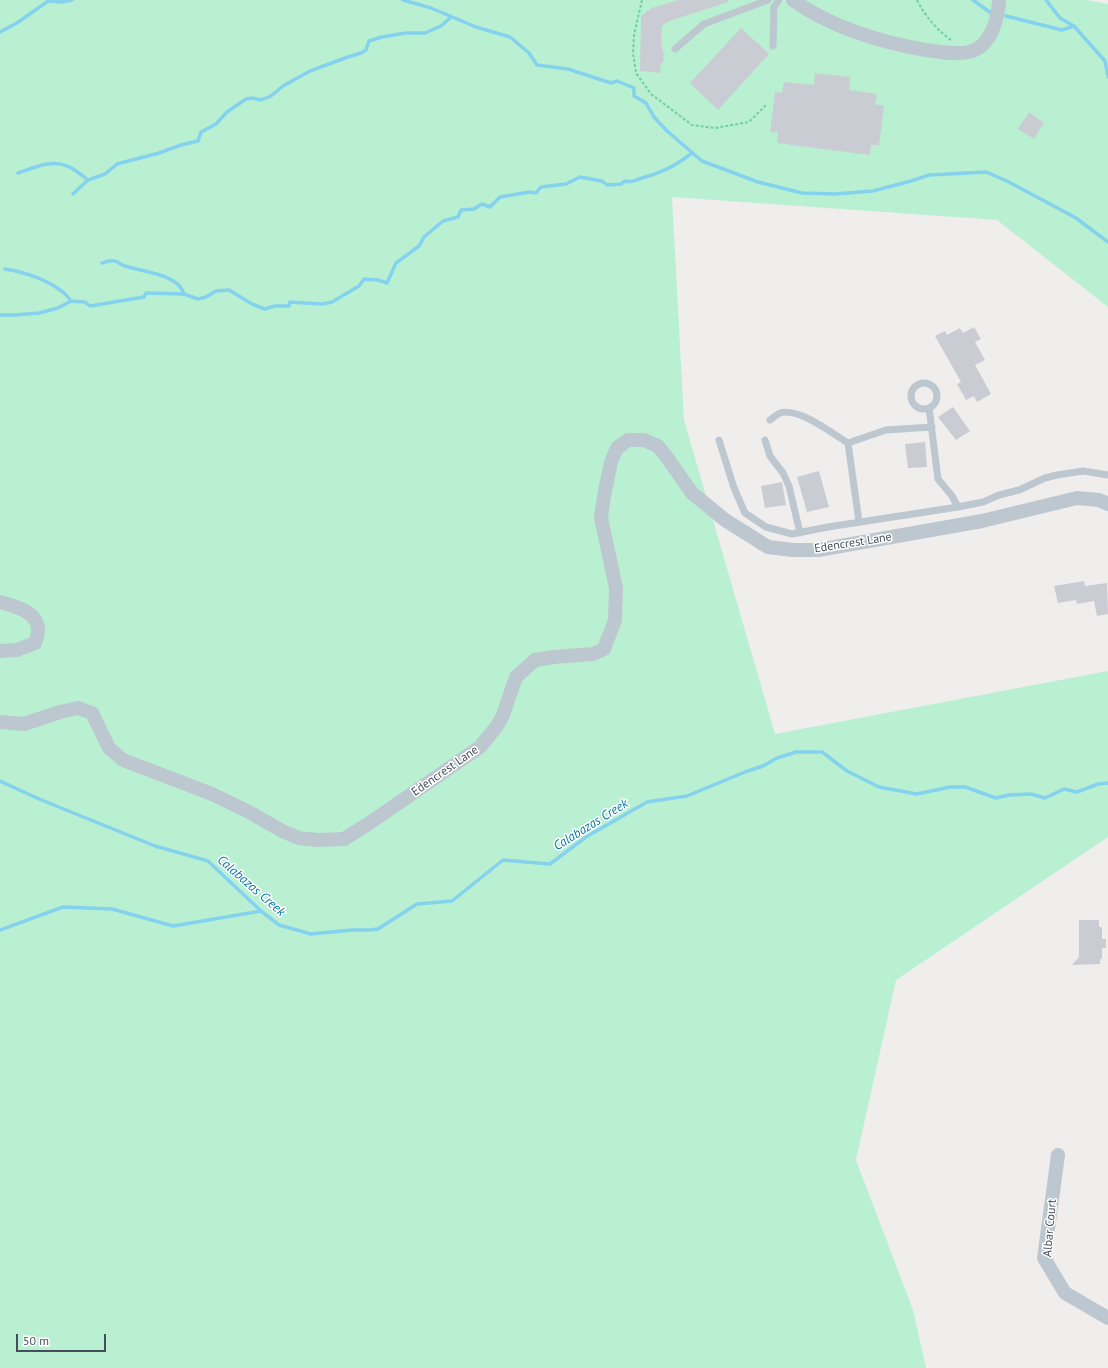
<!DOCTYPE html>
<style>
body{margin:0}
#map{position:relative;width:1108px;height:1368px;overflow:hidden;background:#f0eded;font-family:"PT Sans",sans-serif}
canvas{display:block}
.scale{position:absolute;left:16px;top:1334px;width:90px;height:18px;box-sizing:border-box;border:2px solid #454f5b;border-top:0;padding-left:5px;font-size:12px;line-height:14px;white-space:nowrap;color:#454f5b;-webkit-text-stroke:3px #fff;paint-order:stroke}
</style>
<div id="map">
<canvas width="1108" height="1368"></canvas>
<div class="scale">50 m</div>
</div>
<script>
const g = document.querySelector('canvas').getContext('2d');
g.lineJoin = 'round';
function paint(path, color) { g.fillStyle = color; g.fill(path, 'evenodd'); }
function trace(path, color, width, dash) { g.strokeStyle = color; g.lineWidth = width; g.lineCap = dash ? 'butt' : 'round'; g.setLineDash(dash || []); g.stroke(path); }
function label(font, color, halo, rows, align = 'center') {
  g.font = font + ' "PT Sans",sans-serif'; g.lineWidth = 3; g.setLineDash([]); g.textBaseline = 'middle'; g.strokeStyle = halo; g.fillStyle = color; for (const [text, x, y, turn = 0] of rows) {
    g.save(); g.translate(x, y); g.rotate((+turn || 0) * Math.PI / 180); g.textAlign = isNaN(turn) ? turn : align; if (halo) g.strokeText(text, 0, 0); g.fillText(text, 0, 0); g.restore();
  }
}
paint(new Path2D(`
 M0 0H1087L1108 4V307L997 220 672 197 684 420 775 734 1108 671V837L896 980 856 1160 913 1310 926 1368H0Z`), '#b9f0d2');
trace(new Path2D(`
 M403 0 431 8 476 27 510 37 529 53 537 65 568 69 611 83 617 81 634 88V96L646 103 654 117 667 131 702 161 758 182 802 193 835 194 873 191 911 181 929 175 986 172 1007 181 1076 218 1108 242
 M973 0 991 13
 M1046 0 1060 18 1074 26 1105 61 1108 77
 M1006 16 1062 30 1074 26
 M0 32 17 23 48 1 62 2 72 0
 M18 173C33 168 51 159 67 166 74 168 81 175 88 180L105 174 117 164 159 153 181 145 198 141 201 132 216 124 227 112 246 99 252 98 261 100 271 96 283 86 310 71 348 57 361 53 366 50 369 41 382 37 406 33H425L441 26 451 17
 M73 194 88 180
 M102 263C105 262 111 260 114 261 117 261 120 264 122 265 140 272 178 273 184 294
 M5 269C23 272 45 279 60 290 64 292 68 297 71 301
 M0 315H15L39 313 58 308 71 301 85 302 90 306 144 297 146 293 184 294 198 299 206 297 216 291 229 290 252 304 265 309 275 306H289L290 302 322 304 332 302 359 286 364 279 378 280 387 283 396 263 419 246 424 237 443 221 458 217 461 210 474 209 482 204 490 207 500 197 530 192 536 193 541 187 566 184 580 177 602 181 607 185 621 184 625 181C632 183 635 180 642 178 663 172 675 166 692 153
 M0 781 39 799 155 846 208 861 261 911 279 925 311 934 352 930H369L378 929 417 904 452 901 503 860 550 864 586 837 647 802 687 796 745 772 763 766 777 758 796 752H822L847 771 879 787 917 794 950 787H965L996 798 1009 795 1031 794 1045 798 1064 789 1077 792 1098 784 1108 783
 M0 930 63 907 112 909 173 926 261 911`), '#85d2ef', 3.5);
paint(new Path2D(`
 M678 0H728V2L669 21 662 26 661 47H663L662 52H664L663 63 661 62 660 73 640 71 641 16 652 8Z
 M741 28 769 54 718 110 690 83Z
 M815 73 850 77 849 90 877 94 875 104 884 106 879 145H871L870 155 777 143 778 132H770L775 92 782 93 784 82 814 85Z
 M1029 112 1044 123 1034 139 1018 129Z
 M974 327 981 339 975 342 985 360 975 365 991 394 977 402 974 396 966 400 957 384 961 382 935 336 945 331 947 335 960 328 963 333Z
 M953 407 970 431 956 440 938 417Z
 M925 442 927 467 908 468 905 444Z
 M819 471 829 507 807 512 797 477Z
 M782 482 786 505 765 508 761 486Z
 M1084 581 1085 586 1107 583 1108 614 1097 616 1094 601 1077 604 1076 600 1058 603 1054 586Z
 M1079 920H1099V927H1102V939H1106V948H1102V959H1100V964L1072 965 1079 957Z`), '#caccd3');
trace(new Path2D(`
 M642 0 634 35 633 53 636 73 651 94 692 125 715 128 749 122 766 105
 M917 0C925 16 937 30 951 40`), '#70cfa6', 2, [3, 2]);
trace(new Path2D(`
 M773 46 774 7 779 0
 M675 49 704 24 768 0
 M911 396a13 13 0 1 1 26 0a13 13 0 1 1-26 0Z
 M929 408 938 479 952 496 958 507 983 502 999 495 1019 490 1045 478 1057 475 1083 471 1108 475
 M770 420C773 418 777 414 780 413 799 407 833 434 848 443L886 430 932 427
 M719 440 734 488 745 513 766 527 792 534 828 527 958 507
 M765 440 770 456 783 473 789 486 800 533
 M848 443 859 522`), '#bdc7d0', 7);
trace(new Path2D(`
 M793 0C832 28 880 42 926 50 940 52 955 55 969 52 991 47 998 19 999 0
 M0 602C14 606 36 611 38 628 39 633 36 639 35 643L17 650 0 651
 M0 722 24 724 60 712 78 708 92 713 109 748 123 760 212 794 251 813 282 831 299 838 318 840 344 839 368 824 480 747 497 726 503 715 516 677 535 660 554 657 593 654 604 649 615 620 616 588 601 518 604 496 611 462 617 448 628 440H644L658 446 668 459 692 493 725 520 768 547 793 550H818L982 521 1077 498 1099 500 1108 504
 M1058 1155 1044 1258 1065 1293 1108 1318`), '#bdc7d0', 14);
label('12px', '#454f5b', '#fff', [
 ["Edencrest Lane",853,543,-9],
 ["Edencrest Lane",445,771,-35],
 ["Albar Court",1050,1228,-85]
]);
label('italic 13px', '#087aa5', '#fff', [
 ["Calabazas Creek",591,825,-32],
 ["Calabazas Creek",251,886,41]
]);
</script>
